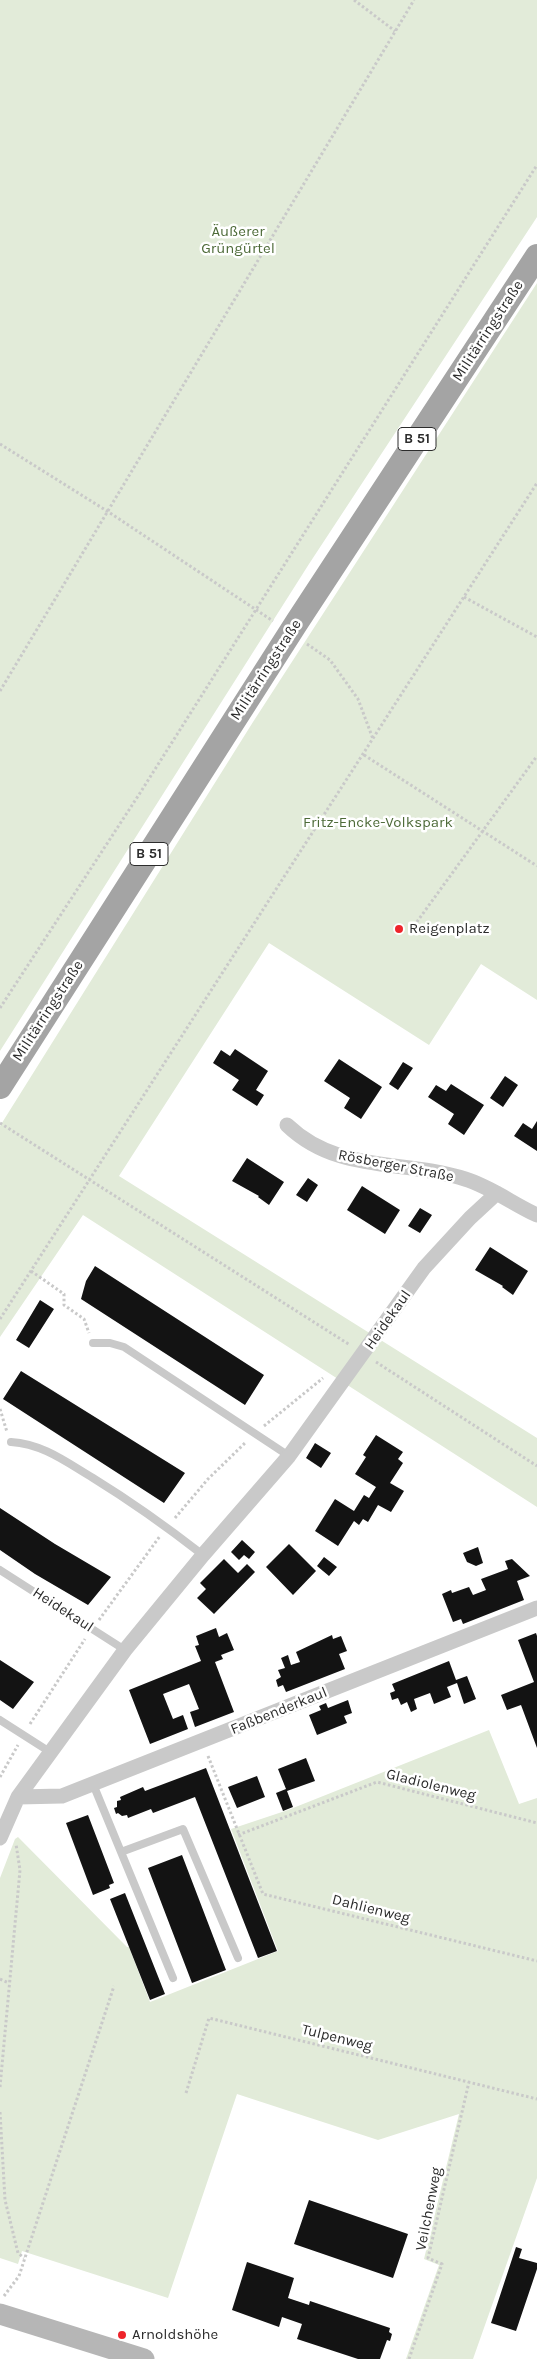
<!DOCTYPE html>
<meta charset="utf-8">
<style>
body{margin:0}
canvas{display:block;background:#fff}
</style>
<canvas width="537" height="2359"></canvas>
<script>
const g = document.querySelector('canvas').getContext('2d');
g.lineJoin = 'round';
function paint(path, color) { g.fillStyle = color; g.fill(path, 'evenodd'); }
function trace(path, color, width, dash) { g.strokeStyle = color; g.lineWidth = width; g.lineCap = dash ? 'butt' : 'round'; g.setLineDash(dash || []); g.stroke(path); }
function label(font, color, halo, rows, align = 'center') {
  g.font = font + ' Karla,sans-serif'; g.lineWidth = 5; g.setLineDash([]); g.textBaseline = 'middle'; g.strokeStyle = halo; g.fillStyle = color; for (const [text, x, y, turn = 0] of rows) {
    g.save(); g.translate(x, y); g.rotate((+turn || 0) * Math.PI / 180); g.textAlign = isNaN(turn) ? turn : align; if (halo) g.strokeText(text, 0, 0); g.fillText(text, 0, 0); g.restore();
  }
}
paint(new Path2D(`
 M0 0H537V217L309 564 0 1051Z
 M537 283V1000L481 964 429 1045 269 943 119 1176 537 1438V1507L83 1215 0 1337V1126L253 722Z
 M489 1730 519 1804 537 1798V2178L473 2359H406L439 2265 424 2259 459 2114 378 2140 237 2094 168 2298 22 2251 18 2264 0 2258V1878L15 1839 18 1837 127 1947H129L150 2002 278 1951 231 1829 288 1810Z`), '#e2ebd9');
paint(new Path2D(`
 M235 1049 268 1071 256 1090 264 1095 257 1106 232 1090 239 1080 213 1063 221 1050 230 1056Z
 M339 1059 382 1087 361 1119 344 1108 350 1098 324 1081Z
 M403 1062 413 1068 398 1090 389 1084Z
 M505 1076 518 1085 503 1107 490 1098Z
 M451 1084 484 1105 464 1135 448 1124 454 1114 428 1097 436 1085 446 1091Z
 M537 1121V1151L514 1136 523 1123 532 1129Z
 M247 1158 284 1182 269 1205 258 1197 259 1196 232 1181Z
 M308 1178 318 1185 307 1202 296 1195Z
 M362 1186 400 1210 385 1234 347 1210Z
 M420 1208 432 1215 420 1233 408 1226Z
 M490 1247 528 1271 513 1295 502 1287 503 1286 475 1270Z
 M95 1266 264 1375 245 1405 81 1299 86 1281Z
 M40 1300 54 1309 29 1348 16 1340Z
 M21 1371 185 1473 164 1503 3 1399Z
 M376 1435 403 1452 398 1459 403 1463 390 1483 404 1491 391 1512 378 1505 368 1522 363 1519 359 1525 354 1521 338 1546 315 1531 335 1499 354 1511 364 1495 369 1498 376 1487 355 1474 366 1457 363 1455Z
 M315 1443 331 1453 321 1468 306 1458Z
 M0 1508 55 1544 111 1577 88 1605 35 1574 0 1550Z
 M242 1540 255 1552 249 1559 244 1555 239 1560 231 1552Z
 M289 1544 316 1571 293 1595 266 1567Z
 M478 1547 483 1563 476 1566 467 1562 463 1553Z
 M324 1557 337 1567 329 1576 317 1566Z
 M224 1559 238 1573 247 1564 255 1572 214 1614 197 1598 206 1589 200 1583Z
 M512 1559 530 1576 517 1581 524 1600 463 1624 461 1619 453 1622 442 1594 451 1590 452 1593 469 1587 473 1595 486 1590 481 1579 508 1569 505 1561Z
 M216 1628 219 1637 227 1633 234 1650 221 1655 223 1659 215 1662 234 1712 195 1727 190 1712 199 1709 189 1684 163 1694 173 1719 183 1715 188 1729 150 1744 129 1690 201 1661 195 1646 199 1645 196 1636Z
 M536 1633 537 1636V1748L521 1705 507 1710 501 1695 534 1682 518 1640Z
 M332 1635 333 1639 341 1636 347 1651 339 1654 345 1669 286 1692 283 1685 278 1687 276 1680 281 1677 278 1670 285 1668 281 1658 288 1655 291 1665 300 1662 296 1652Z
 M0 1660 34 1682 13 1709 0 1700Z
 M449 1661 456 1680 467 1676 476 1699 464 1704 457 1683 447 1687 451 1697 434 1704 430 1693 414 1699 417 1709 411 1712 407 1702 401 1705 398 1698 392 1700 390 1693 395 1691 392 1684Z
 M348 1700 352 1713 344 1716 347 1723 317 1735 309 1715 321 1710 319 1706 326 1703 328 1708Z
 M306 1758 315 1781 287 1791 293 1807 283 1811 276 1793 286 1789 278 1769Z
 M206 1768 277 1951 258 1958 195 1797 153 1813 151 1809 128 1818 127 1815 122 1816 118 1813 116 1814 114 1808 117 1807V1801L121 1800 120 1797 143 1787 145 1791Z
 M257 1776 265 1797 237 1808 228 1787Z
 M88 1815 114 1883 109 1885 110 1888 93 1895 66 1823Z
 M182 1855 226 1970 192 1983 148 1868Z
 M125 1893 165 1994 150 2000 110 1899Z
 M309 2200 408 2234 393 2278 294 2244Z
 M516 2247 522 2249 519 2258 537 2263V2269L516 2331 491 2323Z
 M247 2262 294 2278 288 2298 309 2305 310 2301 390 2328 389 2332 392 2334 390 2341 387 2340 380 2359H358L297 2339 302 2324 282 2317 279 2327 232 2310Z`), '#131313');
trace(new Path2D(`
 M354 0 395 31
 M0 444 107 511 273 621
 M464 597 537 637
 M307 644 330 660 358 699 373 739
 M0 691 414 0
 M364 755 537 866
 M411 930 537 756
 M0 1008 140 793 537 165
 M0 1123 350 1345
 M31 1271 64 1294V1305L84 1319 89 1333
 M0 1319 537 483
 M376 1362 537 1466
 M0 1409 7 1432
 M264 1426 323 1378
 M175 1518 208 1479 246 1442
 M99 1620 160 1536
 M30 1724 85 1639
 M208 1756 263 1894 537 1961
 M0 1777 18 1745
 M238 1835 377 1782 537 1823
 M0 1979 9 1983
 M0 2087 20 1870 16 1844
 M186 2093 209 2018 537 2099
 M0 2112 5 2200 18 2253 24 2258
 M4 2296 19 2276 114 1986
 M409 2359 442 2264 428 2258 469 2082`), '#c9c9c9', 3, [2.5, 2.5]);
trace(new Path2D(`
 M93 1343H110L124 1347 289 1456
 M11 1442C43 1444 66 1462 93 1478 132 1502 167 1527 203 1555
 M0 1570 125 1650
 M0 1720 50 1752
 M93 1784 121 1852 183 1829 238 1958
 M121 1852 173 1978`), '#c9c9c9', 8);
trace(new Path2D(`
 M287 1125C338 1174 403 1159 465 1179 491 1187 513 1204 537 1215
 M18 1797 62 1796 537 1608
 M0 1838 18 1797 125 1650 203 1555 289 1456 424 1268 470 1218 497 1193`), '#c9c9c9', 15);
trace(new Path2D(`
 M0 2314 144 2359`), '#b6b6b6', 21);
trace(new Path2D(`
 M0 1087 297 622 537 256`), '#a4a4a4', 24);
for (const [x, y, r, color] of [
 [399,929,5,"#ee242b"],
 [122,2335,5,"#ee242b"]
]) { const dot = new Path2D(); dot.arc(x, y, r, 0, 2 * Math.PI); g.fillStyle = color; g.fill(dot); trace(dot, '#fff', 2); }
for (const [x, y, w] of [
 [417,439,38],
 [149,854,38]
]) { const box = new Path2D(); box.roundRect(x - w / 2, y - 11.5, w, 23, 4); g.fillStyle = '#fff'; g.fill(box); trace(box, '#2c2c2c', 1); }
label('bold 14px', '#2c2c2c', null, [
 ["B 51",417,439],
 ["B 51",149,854]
]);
label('15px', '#4d6a38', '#fff', [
 ["Äußerer",238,232],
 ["Grüngürtel",238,249],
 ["Fritz-Encke-Volkspark",378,823]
]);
label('15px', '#2c2c2c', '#fff', [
 ["Militärringstraße",488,331,-57],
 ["Militärringstraße",266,670,-57],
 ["Militärringstraße",48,1011,-57],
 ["Rösberger Straße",396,1166,11],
 ["Heidekaul",388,1320,-55],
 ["Heidekaul",63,1610,33],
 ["Faßbenderkaul",279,1711,-22],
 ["Gladiolenweg",431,1785,14],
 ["Dahlienweg",371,1909,14],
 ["Tulpenweg",337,2038,14],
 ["Veilchenweg",429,2209,-79]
]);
label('15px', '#2c2c2c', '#fff', [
 ["Reigenplatz",409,929],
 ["Arnoldshöhe",132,2335]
], 'left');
</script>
